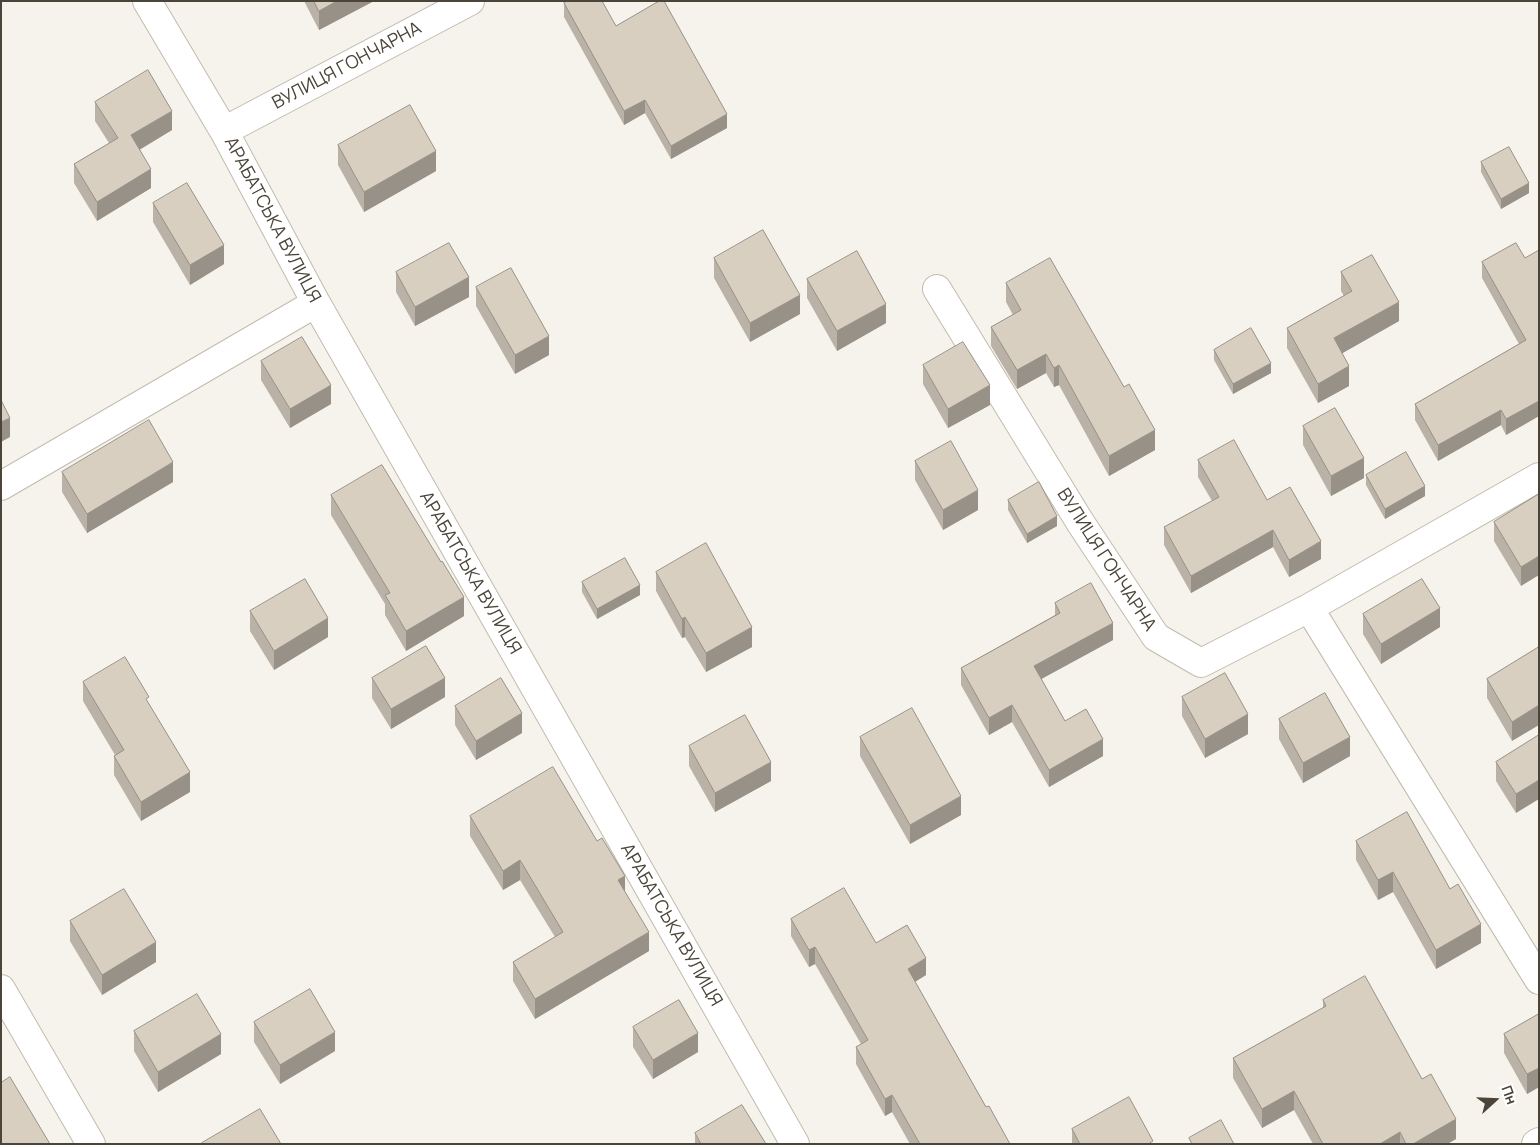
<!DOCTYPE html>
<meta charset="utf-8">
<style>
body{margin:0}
#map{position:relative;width:1540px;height:1145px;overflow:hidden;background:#f6f3ec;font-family:Manrope,sans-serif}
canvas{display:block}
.frame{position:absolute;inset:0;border:2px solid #4b4439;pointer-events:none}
.north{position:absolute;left:1470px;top:1075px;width:50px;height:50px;-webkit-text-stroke:4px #fff;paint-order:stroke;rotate:70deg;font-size:14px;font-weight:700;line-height:20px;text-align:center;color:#4b4439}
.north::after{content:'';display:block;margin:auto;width:18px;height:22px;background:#4b4439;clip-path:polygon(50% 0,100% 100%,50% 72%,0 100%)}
</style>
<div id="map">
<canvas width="1540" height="1145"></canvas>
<div class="frame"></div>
<div class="north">Пн</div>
</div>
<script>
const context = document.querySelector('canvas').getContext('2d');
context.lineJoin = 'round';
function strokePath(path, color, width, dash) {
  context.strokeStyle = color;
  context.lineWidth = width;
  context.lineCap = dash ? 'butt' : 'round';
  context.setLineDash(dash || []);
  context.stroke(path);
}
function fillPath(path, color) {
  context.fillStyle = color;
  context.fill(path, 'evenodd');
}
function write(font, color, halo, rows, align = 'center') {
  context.font = font + ' Manrope,sans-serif';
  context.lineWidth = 5;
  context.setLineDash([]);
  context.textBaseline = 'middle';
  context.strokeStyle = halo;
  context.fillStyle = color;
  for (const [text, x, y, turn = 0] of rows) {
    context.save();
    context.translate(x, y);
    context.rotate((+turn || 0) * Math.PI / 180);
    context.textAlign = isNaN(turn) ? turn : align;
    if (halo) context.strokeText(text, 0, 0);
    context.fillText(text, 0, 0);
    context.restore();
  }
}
const minor = new Path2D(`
 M 147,1 L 224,131 L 316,303 L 795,1144
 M 224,131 L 470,1
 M 937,289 L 1080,522 L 1156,637 L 1201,663 L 1309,608 L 1539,477
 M 1,486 L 316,303
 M 1309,608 L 1539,980
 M 1,989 L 91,1144
 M 1536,1144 L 1539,1142`);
const wall = new Path2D(`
 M 304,1 L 374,1 L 319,30 Z
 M 564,3 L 727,128 L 671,159 L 645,113 L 624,125 L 564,17 Z
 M 95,102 L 172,130 L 140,149 L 151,188 L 97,221 L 74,183 L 74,164 L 109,143 L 95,121 Z
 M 338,145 L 436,171 L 364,212 L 338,165 Z
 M 1481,162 L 1529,193 L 1501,209 L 1481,172 Z
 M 153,203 L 224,264 L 190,285 L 153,222 Z
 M 1516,243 L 1539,416 L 1506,435 L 1501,425 L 1438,461 L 1415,420 L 1415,404 L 1519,344 L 1482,278 L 1482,262 Z
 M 714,258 L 800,314 L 750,342 L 714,278 Z
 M 396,272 L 469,297 L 415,326 L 396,292 Z
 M 1341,272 L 1399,321 L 1342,353 L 1349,386 L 1318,403 L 1287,348 L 1287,328 L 1344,296 L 1341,291 Z
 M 807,279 L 886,323 L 837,351 L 807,298 Z
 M 1006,283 L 1155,450 L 1109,476 L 1059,385 L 1054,387 L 1046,373 L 1017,389 L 991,346 L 991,327 L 1013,315 L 1006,302 Z
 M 476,287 L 549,355 L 515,374 L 476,306 Z
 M 1214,350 L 1271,373 L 1233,394 L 1214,360 Z
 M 261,361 L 331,404 L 290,428 L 261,380 Z
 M 923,365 L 990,405 L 948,428 L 923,384 Z
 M 1303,426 L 1364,478 L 1331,496 L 1303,445 Z
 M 1198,460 L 1267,500 L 1321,559 L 1289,577 L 1273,547 L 1191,593 L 1164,545 L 1164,527 L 1212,501 L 1198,477 Z
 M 915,461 L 978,510 L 943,530 L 915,480 Z
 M 62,472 L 173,482 L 87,533 L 62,492 Z
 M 1366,475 L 1425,496 L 1385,519 L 1366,485 Z
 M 1539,494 L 1521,586 L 1494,541 L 1494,522 Z
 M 331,495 L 464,616 L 406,651 L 385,615 L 385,604 L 331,515 Z
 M 1008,500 L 1057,526 L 1027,543 L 1008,510 Z
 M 656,572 L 752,647 L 706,672 L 685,637 L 682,638 L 656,591 Z
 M 582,582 L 640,595 L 597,619 L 582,592 Z
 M 1055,603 L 1113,640 L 1041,679 L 1065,721 L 1103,756 L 1049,787 L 1012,722 L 989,735 L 961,685 L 961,668 L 1055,615 Z
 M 250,611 L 328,637 L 274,670 L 250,631 Z
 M 1363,614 L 1440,627 L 1381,664 L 1363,634 Z
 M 1539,647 L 1512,741 L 1487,698 L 1487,679 Z
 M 372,678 L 445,697 L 391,729 L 372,698 Z
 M 83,682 L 149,704 L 190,792 L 141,821 L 114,775 L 114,756 L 115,755 L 83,701 Z
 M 1182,697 L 1248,734 L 1205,758 L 1182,716 Z
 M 455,706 L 522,733 L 476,760 L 455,725 Z
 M 1279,719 L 1350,756 L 1303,783 L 1279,739 Z
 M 1539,735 L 1516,813 L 1496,781 L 1496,762 Z
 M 860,737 L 961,815 L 910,844 L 860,756 Z
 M 689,746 L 771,781 L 715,812 L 689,766 Z
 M 470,816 L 625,892 L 649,951 L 535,1019 L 513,981 L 513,962 L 555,937 L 520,880 L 503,890 L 470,836 Z
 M 1356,841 L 1481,943 L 1436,969 L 1393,892 L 1378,900 L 1356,860 Z
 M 791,919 L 876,943 L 926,975 L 915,982 L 986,1107 L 1010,1144 L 910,1144 L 892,1112 L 885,1116 L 856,1064 L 856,1047 L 861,1044 L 815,964 L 809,967 L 791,936 Z
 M 70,921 L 156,962 L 102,995 L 70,941 Z
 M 1323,1000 L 1456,1139 L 1447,1144 L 1313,1144 L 1294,1110 L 1262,1128 L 1233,1078 L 1233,1058 L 1323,1008 Z
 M 1539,1014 L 1539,1087 L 1527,1094 L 1504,1053 L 1504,1034 Z
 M 254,1022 L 335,1051 L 280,1084 L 254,1042 Z
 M 633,1027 L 698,1052 L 653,1079 L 633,1047 Z
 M 134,1031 L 221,1054 L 158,1092 L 134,1051 Z
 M 1072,1129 L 1153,1144 L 1072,1144 Z
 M 695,1133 L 701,1144 L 695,1144 Z`);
const shadedWall = new Path2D(`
 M 337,1 L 374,1 L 319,30 L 319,11 Z
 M 645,100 L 645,113 L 624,125 L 624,111 Z
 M 172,111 L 172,130 L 131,155 L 131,135 Z
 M 727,114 L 727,128 L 671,159 L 671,146 Z
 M 436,151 L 436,171 L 364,212 L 364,192 Z
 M 151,169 L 151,188 L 97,221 L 97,202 Z
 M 1529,183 L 1529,193 L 1501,209 L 1501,199 Z
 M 224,245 L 224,264 L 190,285 L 190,265 Z
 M 469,277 L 469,297 L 415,326 L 415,307 Z
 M 800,295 L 800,314 L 750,342 L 750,323 Z
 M 1399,302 L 1399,321 L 1334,358 L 1334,338 Z
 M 886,304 L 886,323 L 837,351 L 837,331 Z
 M 549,336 L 549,355 L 515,374 L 515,355 Z
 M 1046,354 L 1046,373 L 1017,389 L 1017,370 Z
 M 1271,363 L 1271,373 L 1233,394 L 1233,384 Z
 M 1059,365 L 1059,385 L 1054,387 L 1054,368 Z
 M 1349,366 L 1349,386 L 1318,403 L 1318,384 Z
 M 331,385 L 331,404 L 290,428 L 290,409 Z
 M 990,385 L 990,405 L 948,428 L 948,409 Z
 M 1539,401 L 1539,416 L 1506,435 L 1506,419 Z
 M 1501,410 L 1501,425 L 1438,461 L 1438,445 Z
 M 10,418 L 10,437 L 1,442 L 1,422 Z
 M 1155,430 L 1155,450 L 1109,476 L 1109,456 Z
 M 1364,458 L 1364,478 L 1331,496 L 1331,476 Z
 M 173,462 L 173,482 L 87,533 L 87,514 Z
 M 1425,486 L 1425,496 L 1385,519 L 1385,509 Z
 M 978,490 L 978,510 L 943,530 L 943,510 Z
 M 1057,516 L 1057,526 L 1027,543 L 1027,534 Z
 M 1273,530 L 1273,547 L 1191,593 L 1191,576 Z
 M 1321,541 L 1321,559 L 1289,577 L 1289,560 Z
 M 1539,556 L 1539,575 L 1521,586 L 1521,567 Z
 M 640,585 L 640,595 L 597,619 L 597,609 Z
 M 464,597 L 464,616 L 406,651 L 406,631 Z
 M 1440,608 L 1440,627 L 1381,664 L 1381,644 Z
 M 685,617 L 685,637 L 682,638 L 682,619 Z
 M 328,618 L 328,637 L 274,670 L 274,651 Z
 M 1113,623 L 1113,640 L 1034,683 L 1034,666 Z
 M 752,627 L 752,647 L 706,672 L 706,653 Z
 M 445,678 L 445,697 L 391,729 L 391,709 Z
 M 1012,705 L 1012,722 L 989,735 L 989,718 Z
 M 1539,705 L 1539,725 L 1512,741 L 1512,722 Z
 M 522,713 L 522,733 L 476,760 L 476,741 Z
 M 1248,714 L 1248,734 L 1205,758 L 1205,739 Z
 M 1350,737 L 1350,756 L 1303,783 L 1303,763 Z
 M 1103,739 L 1103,756 L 1049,787 L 1049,770 Z
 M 771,762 L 771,781 L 715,812 L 715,793 Z
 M 190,772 L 190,792 L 141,821 L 141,802 Z
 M 1539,780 L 1539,799 L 1516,813 L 1516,794 Z
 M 961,796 L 961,815 L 910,844 L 910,825 Z
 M 520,860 L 520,880 L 503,890 L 503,871 Z
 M 1393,872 L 1393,892 L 1378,900 L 1378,880 Z
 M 625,876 L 625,895 L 618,880 Z
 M 1481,924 L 1481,943 L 1436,969 L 1436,950 Z
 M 649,932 L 649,951 L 535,1019 L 535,999 Z
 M 156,942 L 156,962 L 102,995 L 102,975 Z
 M 815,947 L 815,964 L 809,967 L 809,950 Z
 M 926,958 L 926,975 L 908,986 L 908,969 Z
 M 335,1032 L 335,1051 L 280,1084 L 280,1065 Z
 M 698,1033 L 698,1052 L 653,1079 L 653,1060 Z
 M 221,1034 L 221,1054 L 158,1092 L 158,1072 Z
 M 1539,1068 L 1539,1087 L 1527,1094 L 1527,1074 Z
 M 1294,1091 L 1294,1110 L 1262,1128 L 1262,1109 Z
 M 892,1095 L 892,1112 L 885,1116 L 885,1099 Z
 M 1456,1119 L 1456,1139 L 1447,1144 L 1413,1144 Z
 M 1400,1132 L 1400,1144 L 1380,1144 Z`);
const building = new Path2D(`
 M 314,1 L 337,1 L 319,11 Z
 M 568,1 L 602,1 L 616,26 L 659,1 L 664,1 L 727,114 L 671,146 L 645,100 L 624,111 L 564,3 Z
 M 148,70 L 172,111 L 131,135 L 151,169 L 97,202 L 74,164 L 118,138 L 95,102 Z
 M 410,105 L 436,151 L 364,192 L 338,145 Z
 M 1509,147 L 1529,183 L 1501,199 L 1481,162 Z
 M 187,183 L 224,245 L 190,265 L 153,203 Z
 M 763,230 L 800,295 L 750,323 L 714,258 Z
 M 449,243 L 469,277 L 415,307 L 396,272 Z
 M 1516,243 L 1525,258 L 1539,250 L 1539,401 L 1506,419 L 1501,410 L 1438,445 L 1415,404 L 1526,340 L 1482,262 Z
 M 857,251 L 886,304 L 837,331 L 807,279 Z
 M 1372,255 L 1399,302 L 1334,338 L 1349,366 L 1318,384 L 1287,328 L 1352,291 L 1341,272 Z
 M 1050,258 L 1124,387 L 1129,384 L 1155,430 L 1109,456 L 1059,365 L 1054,368 L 1046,354 L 1017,370 L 991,327 L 1021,310 L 1006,283 Z
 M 511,268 L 549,336 L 515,355 L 476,287 Z
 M 1251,328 L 1271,363 L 1233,384 L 1214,350 Z
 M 302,337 L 331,385 L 290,409 L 261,361 Z
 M 963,342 L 990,385 L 948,409 L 923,365 Z
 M 1,400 L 10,418 L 1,422 Z
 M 1335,408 L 1364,458 L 1331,476 L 1303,426 Z
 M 149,420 L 173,462 L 87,514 L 62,472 Z
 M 1234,440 L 1267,500 L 1290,487 L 1321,541 L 1289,560 L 1273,530 L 1191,576 L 1164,527 L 1219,497 L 1198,460 Z
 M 951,441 L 978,490 L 943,510 L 915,461 Z
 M 1406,452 L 1425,486 L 1385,509 L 1366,475 Z
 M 382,465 L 441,562 L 442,561 L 464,597 L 406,631 L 385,595 L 390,593 L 331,495 Z
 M 1039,482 L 1057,516 L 1027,534 L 1008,500 Z
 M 1539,494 L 1539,556 L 1521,567 L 1494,522 Z
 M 706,543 L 752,627 L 706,653 L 685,617 L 682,619 L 656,572 Z
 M 625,558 L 640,585 L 597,609 L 582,582 Z
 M 305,579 L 328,618 L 274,651 L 250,611 Z
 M 1422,579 L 1440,608 L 1381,644 L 1363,614 Z
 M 1091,583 L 1113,623 L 1034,666 L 1065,721 L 1086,709 L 1103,739 L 1049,770 L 1012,705 L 989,718 L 961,668 L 1060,613 L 1055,603 Z
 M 426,646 L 445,678 L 391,709 L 372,678 Z
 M 1539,647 L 1539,705 L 1512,722 L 1487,679 Z
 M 125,657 L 149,697 L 146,699 L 190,772 L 141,802 L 114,756 L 124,750 L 83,682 Z
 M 1225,673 L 1248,714 L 1205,739 L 1182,697 Z
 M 501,678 L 522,713 L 476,741 L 455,706 Z
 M 1325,693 L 1350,737 L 1303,763 L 1279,719 Z
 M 912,708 L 961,796 L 910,825 L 860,737 Z
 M 745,715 L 771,762 L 715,793 L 689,746 Z
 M 1539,735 L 1539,780 L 1516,794 L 1496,762 Z
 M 553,767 L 597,841 L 602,838 L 625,876 L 618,880 L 649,932 L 535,999 L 513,962 L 563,932 L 520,860 L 503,871 L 470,816 Z
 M 1407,812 L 1450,889 L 1458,884 L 1481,924 L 1436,950 L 1393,872 L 1378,880 L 1356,841 Z
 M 844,888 L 876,943 L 907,925 L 926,958 L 908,969 L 986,1107 L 989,1106 L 1010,1144 L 920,1144 L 892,1095 L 885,1099 L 856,1047 L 868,1040 L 815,947 L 809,950 L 791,919 Z
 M 124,889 L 156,942 L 102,975 L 70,921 Z
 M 1365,976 L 1422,1079 L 1431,1074 L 1456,1119 L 1413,1144 L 1406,1144 L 1400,1132 L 1380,1144 L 1323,1144 L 1294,1091 L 1262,1109 L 1233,1058 L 1326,1006 L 1323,1000 Z
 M 310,989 L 335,1032 L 280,1065 L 254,1022 Z
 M 197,994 L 221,1034 L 158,1072 L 134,1031 Z
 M 679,1000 L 698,1033 L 653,1060 L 633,1027 Z
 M 1539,1014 L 1539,1068 L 1527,1074 L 1504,1034 Z
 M 10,1077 L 50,1144 L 1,1144 L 1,1083 Z
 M 1129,1097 L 1153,1141 L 1148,1144 L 1080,1144 L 1072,1129 Z
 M 742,1105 L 766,1144 L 701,1144 L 695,1133 Z
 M 260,1109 L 281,1144 L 203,1144 L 202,1143 Z
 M 1221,1120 L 1234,1144 L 1192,1144 L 1189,1138 Z`);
const streetNames = [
 ["ВУЛИЦЯ ГОНЧАРНА",347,66,-28],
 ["АРАБАТСЬКА ВУЛИЦЯ",272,220,62],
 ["ВУЛИЦЯ ГОНЧАРНА",1106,560,57],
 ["АРАБАТСЬКА ВУЛИЦЯ",470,573,60],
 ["АРАБАТСЬКА ВУЛИЦЯ",671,925,60]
];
strokePath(minor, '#c2bbae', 30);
strokePath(minor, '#fff', 28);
fillPath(wall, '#bab2a6');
fillPath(shadedWall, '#979187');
fillPath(building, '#d8cfc1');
strokePath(building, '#979187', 1);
write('18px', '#4b4439', '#fff', streetNames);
</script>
